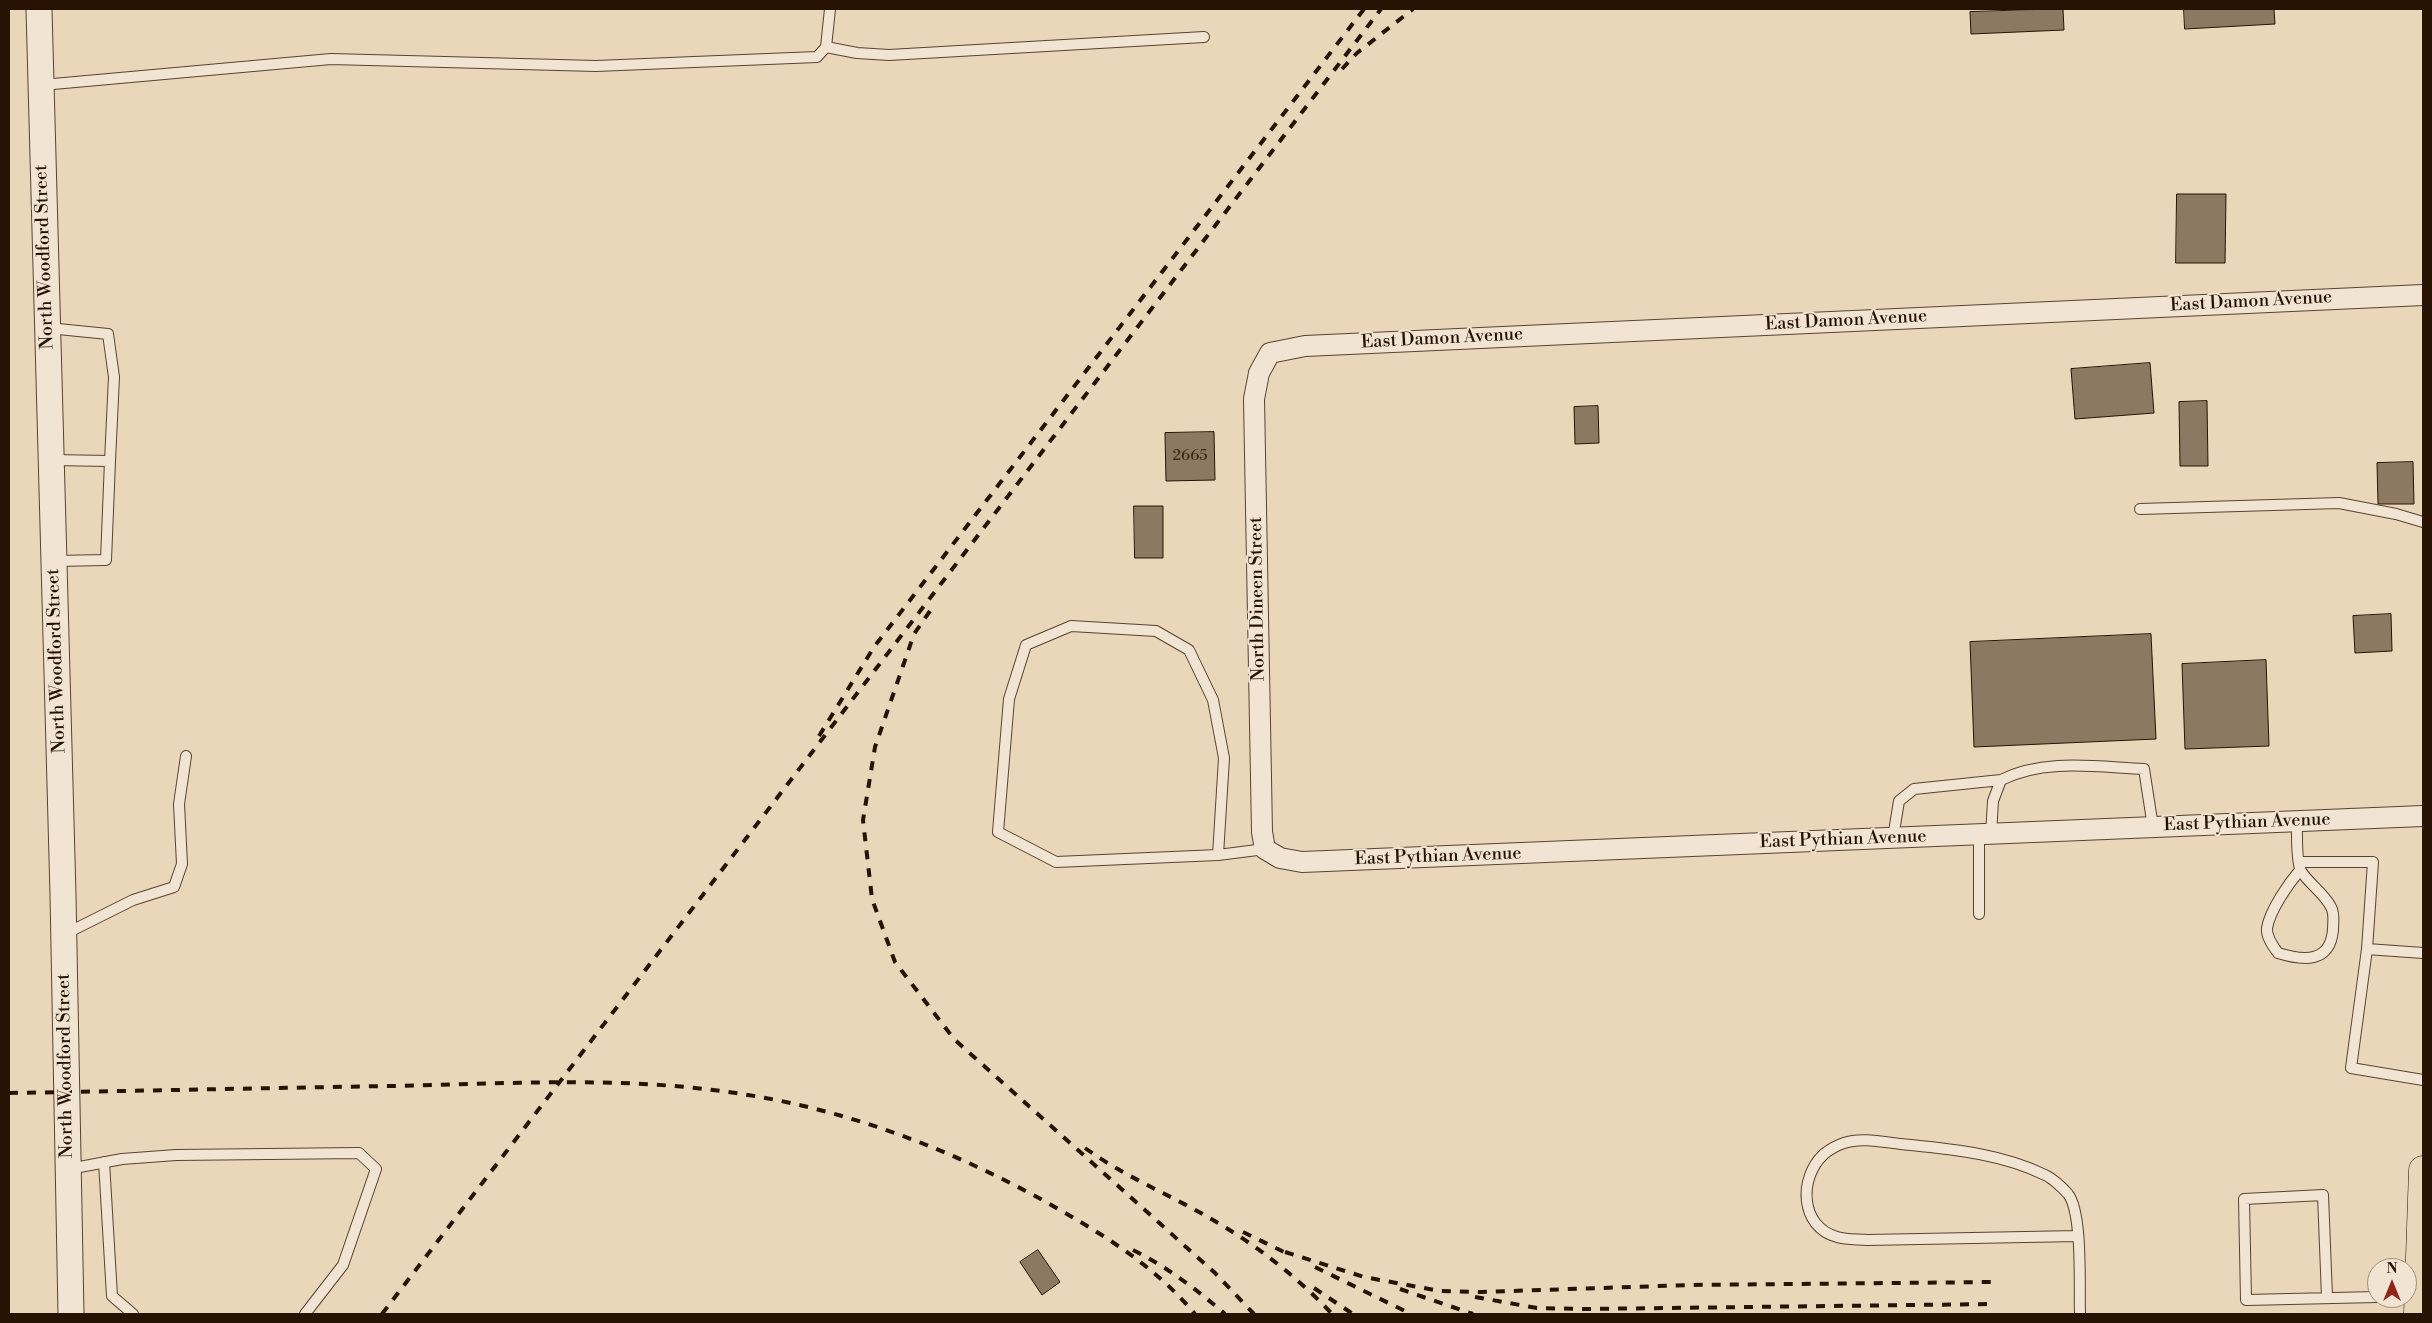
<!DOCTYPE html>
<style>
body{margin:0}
#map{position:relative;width:2432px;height:1323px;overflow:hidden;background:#ead6b9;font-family:"Libre Bodoni",serif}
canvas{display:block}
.frame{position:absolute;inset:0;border:10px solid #281204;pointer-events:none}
.north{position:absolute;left:2367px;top:1258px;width:50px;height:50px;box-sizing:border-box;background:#f1e4d2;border:1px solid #a19080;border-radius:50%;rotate:0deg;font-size:14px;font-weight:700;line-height:20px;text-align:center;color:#281204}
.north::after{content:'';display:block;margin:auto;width:18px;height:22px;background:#8f2418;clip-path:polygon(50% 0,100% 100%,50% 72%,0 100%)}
</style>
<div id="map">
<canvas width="2432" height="1323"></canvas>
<div class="frame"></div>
<div class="north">N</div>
</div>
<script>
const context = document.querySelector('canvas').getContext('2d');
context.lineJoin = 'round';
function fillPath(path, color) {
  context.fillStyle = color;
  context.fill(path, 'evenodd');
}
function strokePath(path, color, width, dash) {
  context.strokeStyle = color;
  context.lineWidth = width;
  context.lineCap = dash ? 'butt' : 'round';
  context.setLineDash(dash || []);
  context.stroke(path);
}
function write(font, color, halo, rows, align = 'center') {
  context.font = font + ' "Libre Bodoni",serif';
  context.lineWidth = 4;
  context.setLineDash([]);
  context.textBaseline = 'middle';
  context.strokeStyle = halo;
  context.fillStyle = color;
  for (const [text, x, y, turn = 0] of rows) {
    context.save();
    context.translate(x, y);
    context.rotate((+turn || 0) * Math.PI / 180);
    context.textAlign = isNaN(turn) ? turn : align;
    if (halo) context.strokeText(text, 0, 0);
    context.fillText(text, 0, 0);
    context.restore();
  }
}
const building = new Path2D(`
 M 2063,9 L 2064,30 L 1971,34 L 1970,12 Z
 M 2184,9 L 2274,9 L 2275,24 L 2185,29 Z
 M 2177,194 L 2226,194 L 2225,263 L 2176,263 Z
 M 2150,363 L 2154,413 L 2075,419 L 2071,369 Z
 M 2207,401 L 2208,466 L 2180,466 L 2179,402 Z
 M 1598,406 L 1599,443 L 1575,444 L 1574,407 Z
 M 1214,432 L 1215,480 L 1166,481 L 1165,433 Z
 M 2413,462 L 2414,504 L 2378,504 L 2377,463 Z
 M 1134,506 L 1163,506 L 1163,558 L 1135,558 Z
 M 2391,614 L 2392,651 L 2355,653 L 2353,616 Z
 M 2151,634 L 2156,739 L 1974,747 L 1970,642 Z
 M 2266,660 L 2269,746 L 2185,749 L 2182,664 Z
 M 1038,1250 L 1060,1282 L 1042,1295 L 1020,1262 Z`);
const service = new Path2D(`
 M 826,47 L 857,53 L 889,55 L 1204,37
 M 42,85 L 331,59 L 596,66 L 817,57 L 826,47 L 830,9
 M 48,328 L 108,334 L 114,377 L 110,461 L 51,460
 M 2140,509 L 2339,503 L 2396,514 L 2423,522
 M 54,561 L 106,560 L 110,461
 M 2297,821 C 2297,833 2296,862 2301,871 C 2309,884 2324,893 2331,907 C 2335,914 2333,922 2333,930 C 2330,963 2304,961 2278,953 C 2273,946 2266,937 2267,928 C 2270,910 2289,883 2300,870
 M 1991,835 L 1993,801 L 2001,780 C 2044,758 2097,767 2144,769 L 2153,827
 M 1893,838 L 1899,801 L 1914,789 L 2001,780
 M 1218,855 L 1224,758 L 1213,700 L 1189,650 L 1156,631 L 1071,626 L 1026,645 L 1009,699 L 998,832 L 1056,862 L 1218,855 L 1265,849
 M 2299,862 L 2373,862 L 2367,949 L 2423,953
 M 1979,914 L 1979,835
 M 65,934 L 133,900 L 174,887 L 182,864 L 179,804 L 186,756
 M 2367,949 L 2351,1068 L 2423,1080
 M 104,1162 L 112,1296 L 133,1314
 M 69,1169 L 122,1159 L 176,1155 L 359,1153 L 376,1169 L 343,1265 L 305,1314
 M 2078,1236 L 1867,1240 C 1858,1239 1847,1240 1837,1237 C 1800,1227 1798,1178 1824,1154 C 1829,1150 1838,1145 1844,1143 C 1861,1137 1883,1142 1901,1144 C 1949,1149 2001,1153 2045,1175 C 2052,1178 2063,1188 2068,1194 C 2083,1213 2079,1288 2080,1314
 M 2327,1297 L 2323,1195 L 2244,1199 L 2246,1300 L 2377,1297`);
const minor = new Path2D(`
 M 2423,295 L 1305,346 L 1270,353 L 1259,373 L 1254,399 L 1262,832 L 1265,849 L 1280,858 L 1302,862 L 2423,816`);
const tertiary = new Path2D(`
 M 39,9 L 63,895 L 71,1314`);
const primary = new Path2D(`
 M 2418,1314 L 2423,1170`);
const rail = new Path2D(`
 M 1342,69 L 1357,53 L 1413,9
 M 930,611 L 914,634 L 875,747 L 863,820 L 872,899 L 895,962 L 954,1039 L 1214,1272 L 1254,1314
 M 819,736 L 874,647 L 1364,9
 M 9,1093 C 136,1091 263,1088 391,1086 C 503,1084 617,1076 728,1092 C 840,1107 947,1147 1046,1202 C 1101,1233 1154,1265 1195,1314
 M 1085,1148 C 1121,1174 1161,1191 1199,1212 C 1248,1239 1294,1273 1332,1314
 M 1243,1232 L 1290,1255
 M 1133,1250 C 1167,1267 1196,1289 1225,1314
 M 1285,1252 L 1364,1277 L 1440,1291 L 1481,1292 L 1690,1285 L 1994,1282
 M 1315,1267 L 1411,1314
 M 1314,1288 L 1353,1314
 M 1400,1289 L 1473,1314
 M 1475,1297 L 1537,1308 L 1585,1309 L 1994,1304
 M 382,1314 L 1381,9`);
const numberNames = [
 ["2665",1190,456]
];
const streetNames = [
 ["North Woodford Street",45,257,-92],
 ["East Damon Avenue",2251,302,-3],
 ["East Damon Avenue",1846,321,-3],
 ["East Damon Avenue",1442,339,-3],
 ["North Dineen Street",1258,599,-91],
 ["North Woodford Street",57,661,-92],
 ["East Pythian Avenue",2247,823,-2],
 ["East Pythian Avenue",1843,840,-2],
 ["East Pythian Avenue",1438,857,-2],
 ["North Woodford Street",66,1066,-91]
];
fillPath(building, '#8d7862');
strokePath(building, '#281204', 1);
strokePath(service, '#584331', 12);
strokePath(minor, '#584331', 22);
strokePath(tertiary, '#584331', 27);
strokePath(primary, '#281204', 29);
strokePath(service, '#f1e4d2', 10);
strokePath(minor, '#f1e4d2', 20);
strokePath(tertiary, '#f1e4d2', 25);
strokePath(primary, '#ead6b9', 28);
strokePath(rail, '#281204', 4, [9, 9]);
write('15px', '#412c1c', null, numberNames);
write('18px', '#281204', '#f1e4d2', streetNames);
</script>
